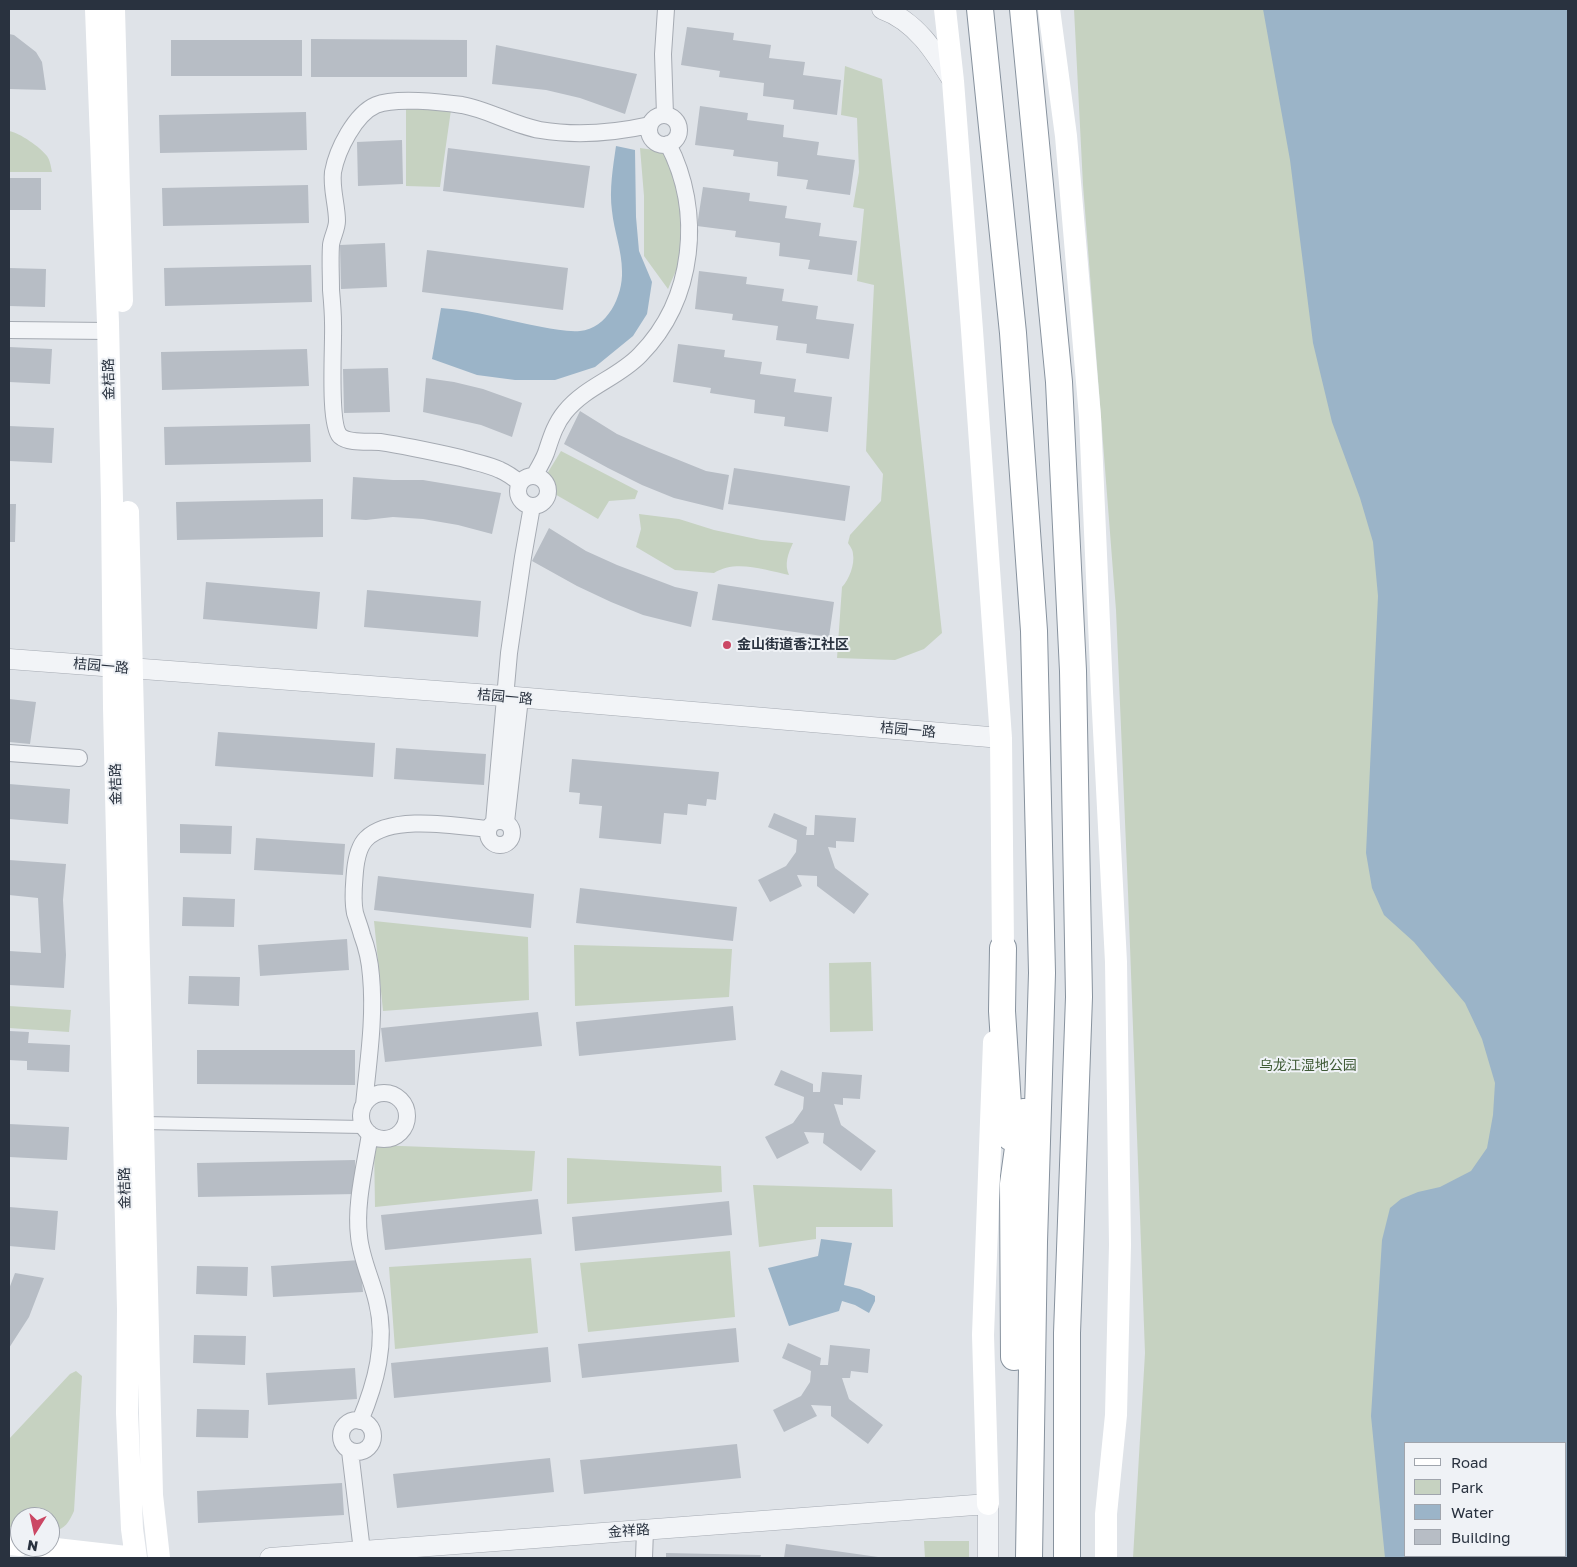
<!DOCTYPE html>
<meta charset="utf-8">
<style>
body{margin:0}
#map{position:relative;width:1577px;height:1567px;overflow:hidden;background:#dfe3e8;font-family:"Golos Text",sans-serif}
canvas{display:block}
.frame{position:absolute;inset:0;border:10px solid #29323f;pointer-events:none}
.legend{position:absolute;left:1404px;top:1442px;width:162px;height:115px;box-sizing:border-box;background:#eff2f6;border:1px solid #a0a5ad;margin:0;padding:6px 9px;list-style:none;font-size:15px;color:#29323f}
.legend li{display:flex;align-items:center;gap:10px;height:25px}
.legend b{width:25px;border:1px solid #a0a5ad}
.north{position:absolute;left:10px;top:1507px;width:50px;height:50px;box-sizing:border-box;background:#eff2f6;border:1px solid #a0a5ad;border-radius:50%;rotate:190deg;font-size:14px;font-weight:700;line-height:20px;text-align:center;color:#29323f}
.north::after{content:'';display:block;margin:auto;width:18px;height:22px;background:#cb4764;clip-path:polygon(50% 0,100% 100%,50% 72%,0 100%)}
</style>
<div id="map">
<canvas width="1577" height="1567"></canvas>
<div class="frame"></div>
<ul class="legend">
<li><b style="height:6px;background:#fff"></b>Road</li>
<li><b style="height:14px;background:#c6d2c1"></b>Park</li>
<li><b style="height:14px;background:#9bb4c8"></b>Water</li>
<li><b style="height:14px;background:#b7bdc5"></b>Building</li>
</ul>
<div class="north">N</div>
</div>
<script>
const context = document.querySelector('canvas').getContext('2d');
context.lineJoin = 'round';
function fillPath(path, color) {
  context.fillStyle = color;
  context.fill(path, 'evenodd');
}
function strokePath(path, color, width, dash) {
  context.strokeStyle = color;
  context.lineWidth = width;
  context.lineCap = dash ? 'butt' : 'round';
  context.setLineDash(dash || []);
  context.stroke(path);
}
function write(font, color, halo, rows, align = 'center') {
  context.font = font + ' "Golos Text","Noto Sans SC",sans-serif';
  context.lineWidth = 4;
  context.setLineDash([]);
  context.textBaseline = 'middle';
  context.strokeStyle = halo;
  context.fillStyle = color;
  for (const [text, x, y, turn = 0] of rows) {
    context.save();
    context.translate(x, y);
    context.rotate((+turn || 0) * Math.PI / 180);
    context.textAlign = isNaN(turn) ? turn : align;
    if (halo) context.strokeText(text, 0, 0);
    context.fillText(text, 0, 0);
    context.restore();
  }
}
const green = new Path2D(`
 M 1074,9 L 1277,9 L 1568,900 L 1500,1057 L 1493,1163 L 1396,1228 L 1402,1558 L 1133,1558 L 1145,1353 L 1128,892 L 1116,610 L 1083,185 Z
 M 845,66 L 882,79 L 942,633 L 924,649 L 895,660 L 837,658 L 842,587 C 849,580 855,564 853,554 C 853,550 850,546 848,543 L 850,535 L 881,501 L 883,474 L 866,451 L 874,285 L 857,281 L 864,209 L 853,207 L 859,172 L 857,118 L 841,115 Z
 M 406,105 L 451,110 L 440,187 L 406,186 Z
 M 9,131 C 20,133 40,147 47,156 C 50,160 51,167 52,172 L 9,172 Z
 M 640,148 L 661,151 L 676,173 L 680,201 L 682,237 L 678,266 L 668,289 L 644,256 L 644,196 Z
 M 561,451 L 638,491 L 635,499 L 609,501 L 598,519 L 553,493 L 553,483 L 545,477 Z
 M 639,514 L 679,519 L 714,530 L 761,540 L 793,543 C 788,554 784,564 789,575 C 766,570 735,559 714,573 L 675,570 L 636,547 L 641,529 Z
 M 374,921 L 528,937 L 529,1000 L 383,1011 Z
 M 574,945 L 732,949 L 729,997 L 575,1006 Z
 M 871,962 L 873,1031 L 830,1032 L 829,963 Z
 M 9,1006 L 71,1010 L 69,1032 L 9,1028 Z
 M 374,1145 L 535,1151 L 532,1191 L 375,1207 Z
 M 567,1158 L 721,1166 L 722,1192 L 567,1204 Z
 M 753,1185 L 892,1189 L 893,1227 L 816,1227 L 816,1239 L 759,1247 Z
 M 730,1251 L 735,1317 L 588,1332 L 580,1263 Z
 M 531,1258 L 538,1333 L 395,1349 L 389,1267 Z
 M 76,1371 L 82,1376 L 74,1511 C 69,1522 64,1532 50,1530 L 50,1517 L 20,1517 L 20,1528 L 9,1527 L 9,1439 L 70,1374 Z
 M 924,1541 L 969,1541 L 969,1558 L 925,1558 Z`);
const water = new Path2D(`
 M 1263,9 L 1568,9 L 1568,1558 L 1385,1558 L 1371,1416 L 1382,1240 L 1390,1208 L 1401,1199 L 1418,1192 L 1440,1187 L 1471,1171 L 1487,1148 L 1493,1115 L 1495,1083 L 1482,1039 L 1465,1003 L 1414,942 L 1384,915 L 1372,888 L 1366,853 L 1378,596 L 1373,542 L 1360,498 L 1332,422 L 1313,343 L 1290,160 ZM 1406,1443 L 1566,1443 L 1566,1556 L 1406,1556 Z
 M 616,146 L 635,150 L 636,217 L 639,251 L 652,282 L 647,314 L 633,336 L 595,367 L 555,380 L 515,380 L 477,375 L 432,359 L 441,308 C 475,310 508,321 542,327 C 554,329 568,332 580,331 C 607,329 623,296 622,271 C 622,251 614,231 612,211 C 609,190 613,167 616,146 Z
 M 821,1239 L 852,1243 L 844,1285 L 860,1289 L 875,1296 L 875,1301 L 869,1313 L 855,1305 L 842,1301 L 839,1311 L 789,1326 L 768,1268 L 818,1256 Z`);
const building = new Path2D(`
 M 687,27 L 734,33 L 733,40 L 771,45 L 769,58 L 805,62 L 803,75 L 841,80 L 837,115 L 793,109 L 794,100 L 763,96 L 764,83 L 719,77 L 720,71 L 681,65 Z
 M 9,34 L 14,35 L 36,52 L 42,62 L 46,90 L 9,89 Z
 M 311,39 L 467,40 L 467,77 L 311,77 Z
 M 171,40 L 302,40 L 302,76 L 171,76 Z
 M 496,45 L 637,74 L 625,114 L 580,98 L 546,90 L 492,84 Z
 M 700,106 L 748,113 L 747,120 L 784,125 L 783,137 L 819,142 L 817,155 L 855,160 L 850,195 L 806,189 L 808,180 L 777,176 L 778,162 L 733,156 L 734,150 L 695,145 Z
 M 306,112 L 307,150 L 160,153 L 159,115 Z
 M 402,140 L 403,184 L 358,186 L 357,142 Z
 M 448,148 L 590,166 L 584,208 L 443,191 Z
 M 9,178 L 41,178 L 41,210 L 9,210 Z
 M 308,185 L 309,223 L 163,226 L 162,188 Z
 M 703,187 L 750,193 L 749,201 L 787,206 L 785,218 L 821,223 L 819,236 L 857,241 L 852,275 L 808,269 L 810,260 L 779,256 L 780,243 L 735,237 L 736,231 L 697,226 Z
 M 385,243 L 387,287 L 341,289 L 340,245 Z
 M 427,250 L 568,268 L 563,310 L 422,292 Z
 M 311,265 L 312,302 L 165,306 L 164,268 Z
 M 9,268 L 46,269 L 45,307 L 9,306 Z
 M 699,271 L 747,277 L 746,284 L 784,289 L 782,301 L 818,306 L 816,319 L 854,324 L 849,359 L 806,353 L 807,344 L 776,340 L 778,326 L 732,320 L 733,314 L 695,309 Z
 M 678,344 L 725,350 L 724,357 L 762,362 L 760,374 L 796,379 L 794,392 L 832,397 L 828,432 L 784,426 L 785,417 L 754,413 L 755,400 L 710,393 L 711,388 L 673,382 Z
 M 9,347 L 52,349 L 50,384 L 9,382 Z
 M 307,349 L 309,386 L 162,390 L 161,352 Z
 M 388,368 L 390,412 L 344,413 L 343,369 Z
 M 426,378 L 454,382 L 483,389 L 522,403 L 512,437 L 481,425 L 423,412 Z
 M 580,411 L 617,434 L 649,448 L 706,471 L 729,475 L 723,510 L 674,498 L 642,485 L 608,468 L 564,444 Z
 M 310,424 L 311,462 L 165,465 L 164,427 Z
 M 9,426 L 54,428 L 52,463 L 9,461 Z
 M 734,468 L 850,486 L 845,521 L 728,504 Z
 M 353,477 L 393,480 L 423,480 L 501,493 L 492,534 L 458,525 L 423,519 L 393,517 L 366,520 L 351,519 Z
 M 323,499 L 323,537 L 177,540 L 176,502 Z
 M 9,504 L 16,504 L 15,542 L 9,542 Z
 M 549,528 L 586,551 L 617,565 L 675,587 L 698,592 L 691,627 L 643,615 L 611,602 L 577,586 L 532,561 Z
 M 206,582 L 320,592 L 317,629 L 203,619 Z
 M 718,584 L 834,602 L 829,637 L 712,620 Z
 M 367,590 L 481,601 L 478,637 L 364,627 Z
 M 9,699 L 36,702 L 30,744 L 9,742 Z
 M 218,732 L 375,743 L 373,777 L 215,766 Z
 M 396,748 L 486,754 L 484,785 L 394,779 Z
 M 572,759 L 719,772 L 716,800 L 707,799 L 706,806 L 688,804 L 687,815 L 664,813 L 661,844 L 599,838 L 602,806 L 579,804 L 580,793 L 569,792 Z
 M 9,784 L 70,789 L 68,824 L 9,819 Z
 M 774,813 L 807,827 L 806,835 L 814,835 L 815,815 L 856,818 L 854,842 L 836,841 L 836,848 L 828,847 L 835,868 L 869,894 L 854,914 L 817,886 L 817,876 L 797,875 L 802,886 L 770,902 L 758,880 L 786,866 L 796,852 L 797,840 L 768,827 Z
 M 180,824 L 232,826 L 231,854 L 180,853 Z
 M 256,838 L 345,844 L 343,875 L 254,870 Z
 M 9,860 L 66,864 L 63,900 L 66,955 L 64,988 L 9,985 L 9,951 L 41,953 L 38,898 L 9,895 Z
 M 378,876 L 534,894 L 531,928 L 374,910 Z
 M 580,888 L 737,907 L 733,941 L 576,923 Z
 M 183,897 L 235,899 L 234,927 L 182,926 Z
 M 347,939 L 349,970 L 260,976 L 258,945 Z
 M 189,976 L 240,977 L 239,1006 L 188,1004 Z
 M 733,1006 L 736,1040 L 579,1056 L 576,1022 Z
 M 538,1012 L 542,1046 L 385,1062 L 381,1028 Z
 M 9,1031 L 29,1032 L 28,1043 L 70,1045 L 69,1072 L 27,1070 L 27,1061 L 9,1060 Z
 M 197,1050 L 355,1050 L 355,1085 L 197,1084 Z
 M 781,1070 L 813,1084 L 813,1092 L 820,1092 L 822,1072 L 862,1075 L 860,1099 L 843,1098 L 843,1105 L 834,1104 L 841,1125 L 876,1151 L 861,1171 L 823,1143 L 824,1133 L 804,1132 L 809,1143 L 777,1159 L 765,1137 L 793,1123 L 803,1109 L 804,1097 L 774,1085 Z
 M 9,1124 L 69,1127 L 67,1160 L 9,1157 Z
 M 355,1160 L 356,1194 L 198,1197 L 197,1163 Z
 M 538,1199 L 542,1234 L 385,1250 L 381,1215 Z
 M 729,1201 L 732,1235 L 575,1251 L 572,1217 Z
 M 9,1207 L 58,1211 L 55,1250 L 9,1246 Z
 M 360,1260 L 363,1292 L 273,1297 L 271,1266 Z
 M 197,1266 L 248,1267 L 247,1296 L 196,1294 Z
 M 15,1273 L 44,1278 L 29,1317 L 9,1348 L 9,1289 Z
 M 736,1328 L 739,1362 L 582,1378 L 578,1344 Z
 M 194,1335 L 246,1336 L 245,1365 L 193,1363 Z
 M 788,1343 L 821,1358 L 820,1365 L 828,1365 L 830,1345 L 870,1349 L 868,1373 L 851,1371 L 850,1378 L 842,1378 L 849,1399 L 883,1425 L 868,1444 L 831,1416 L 831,1406 L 811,1405 L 817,1416 L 784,1432 L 773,1410 L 801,1396 L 810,1382 L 811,1371 L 782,1358 Z
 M 548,1347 L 551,1382 L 394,1398 L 391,1363 Z
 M 355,1368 L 357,1399 L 268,1405 L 266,1373 Z
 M 197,1409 L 249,1410 L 248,1438 L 196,1437 Z
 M 737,1444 L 741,1478 L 584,1494 L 580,1460 Z
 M 550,1458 L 554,1492 L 397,1508 L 393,1474 Z
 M 342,1483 L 344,1515 L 198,1523 L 197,1491 Z
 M 786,1544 L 878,1557 L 877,1558 L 784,1558 Z
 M 666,1553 L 761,1555 L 760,1558 L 666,1558 Z`);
const pedestrian = new Path2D(`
 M 143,1123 L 363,1127`);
const minor = new Path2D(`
 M 665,115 L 663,54 L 666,9
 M649 130a15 15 0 1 1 30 0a15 15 0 1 1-30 0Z
 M 9,330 L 108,331
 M 534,476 C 538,469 543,461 546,453 C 551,438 555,424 565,412 C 586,386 618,378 640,355 C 695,299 703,211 668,144
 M518 491a15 15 0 1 1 30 0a15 15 0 1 1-30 0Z
 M 520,483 C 514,478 507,473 500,470 C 488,464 473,462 461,458 C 434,452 407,446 380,442 C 369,441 349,444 340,436 C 328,423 334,344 333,323 C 333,312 332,301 331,290 C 331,275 330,260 331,245 C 332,237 337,229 337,221 C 337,205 331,189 333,172 C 337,150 355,114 376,105 C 395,97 441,102 462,105 C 489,110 513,125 540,130 C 576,136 614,133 650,125
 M 9,753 L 79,758
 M488 833a12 12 0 1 1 24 0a12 12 0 1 1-24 0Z
 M 494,822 L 509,653 L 523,557 L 532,506
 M 506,822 L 520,698
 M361 1116a23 23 0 1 1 46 0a23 23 0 1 1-46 0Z
 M 364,1105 C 368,1062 375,1019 371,976 C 370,962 367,948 362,935 C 360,927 357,920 355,913 C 352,899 354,885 355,871 C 356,861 358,847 366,839 C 391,814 456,826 488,829
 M341 1436a16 16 0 1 1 32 0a16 16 0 1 1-32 0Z
 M 360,1421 C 376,1383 387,1343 377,1302 C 372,1280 361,1259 359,1236 C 355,1204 365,1166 370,1134
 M 350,1451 L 362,1551
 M 644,1558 L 645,1530`);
const tertiary = new Path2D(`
 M 882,9 C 916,21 935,52 953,81
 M 9,659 L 504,696 L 1001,738
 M 270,1558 L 988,1504 L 988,1558`);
const secondary = new Path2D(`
 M 96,9 L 108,323 L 112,500 L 114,708 L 128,1309 L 127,1413 L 132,1529 L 136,1558
 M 114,9 L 122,301
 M 945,9 L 953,81 L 972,330 L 1001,738 L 1003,948 L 1001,966
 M 1049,9 L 1066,136 L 1090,417 L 1102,692 L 1116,962 L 1120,1245 L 1116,1415 L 1106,1514 L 1106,1558
 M 128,512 L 152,1495 L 159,1558
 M 988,1504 L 983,1335 L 994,1042
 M 9,1544 L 20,1545
 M 38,1547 L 135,1558`);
const trunk = new Path2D(`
 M 980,9 L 1013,333 L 1034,631 L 1042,973 L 1034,1242 L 1029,1558
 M 1023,9 L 1059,382 L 1073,671 L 1079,997 L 1067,1333 L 1067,1558
 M 1003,948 L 1002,1011 L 1010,1137
 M 1014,1357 L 1013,1184 L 1023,1112`);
const markers = [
 [727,645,5,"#cb4764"]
];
const streetNames = [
 ["金桔路",109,379,-91],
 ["桔园一路",101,666,5],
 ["桔园一路",505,697,5],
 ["桔园一路",908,730,5],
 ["金桔路",116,784,-91],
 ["金桔路",125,1188,-91],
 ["金祥路",629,1531,-4]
];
const poiNames = [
 ["金山街道香江社区",737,645]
];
const parkNames = [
 ["乌龙江湿地公园",1308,1066]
];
fillPath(green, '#c6d2c1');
fillPath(water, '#9bb4c8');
fillPath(building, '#b7bdc5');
strokePath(pedestrian, '#a5aab2', 14);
strokePath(minor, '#a5aab2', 18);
strokePath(tertiary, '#a5aab2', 21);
strokePath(trunk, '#87929e', 28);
strokePath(pedestrian, '#f2f4f7', 12);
strokePath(minor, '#f2f4f7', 16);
strokePath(tertiary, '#f2f4f7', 20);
strokePath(secondary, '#fff', 22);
strokePath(trunk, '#fff', 26);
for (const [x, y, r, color] of markers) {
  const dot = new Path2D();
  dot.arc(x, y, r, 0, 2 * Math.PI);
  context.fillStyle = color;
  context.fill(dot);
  strokePath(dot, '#eff2f6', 2);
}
write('14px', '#29323f', '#eff2f6', streetNames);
write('bold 14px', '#29323f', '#eff2f6', poiNames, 'left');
write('14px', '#3f5a36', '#eff2f6', parkNames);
</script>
